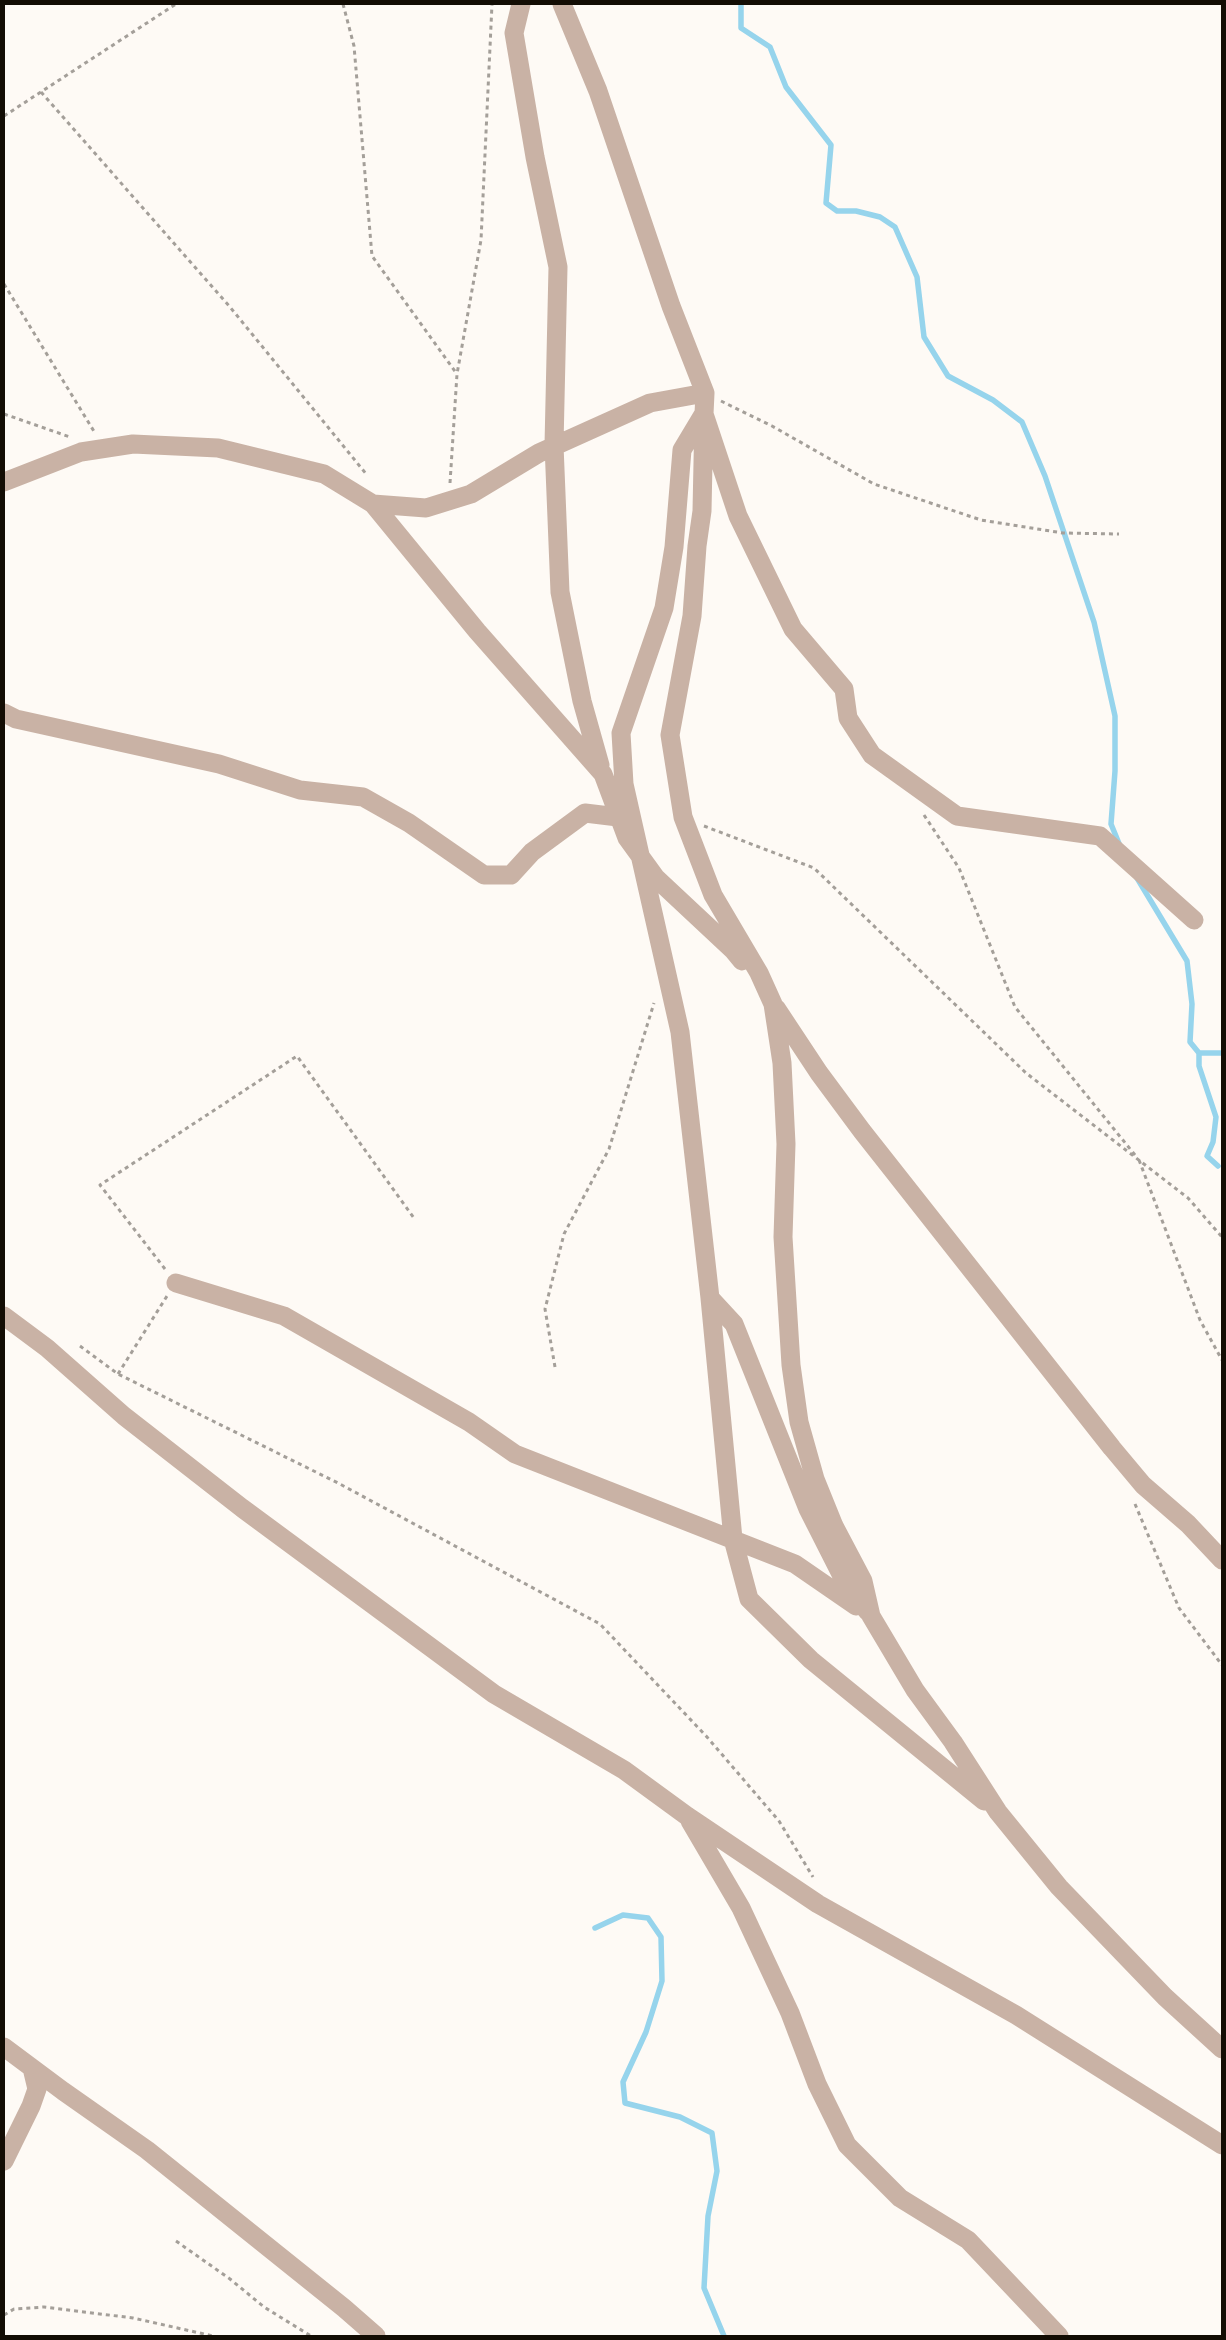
<!DOCTYPE html>
<style>
body{margin:0}
#map{position:relative;width:1226px;height:2340px;overflow:hidden;background:#fefaf5;font-family:Arial,sans-serif}
canvas{display:block}
.frame{position:absolute;inset:0;border:5px solid #130d04;pointer-events:none}
</style>
<div id="map">
<canvas width="1226" height="2340"></canvas>
<div class="frame"></div>
</div>
<script>
const context = document.querySelector('canvas').getContext('2d');
context.lineJoin = 'round';
function strokePath(path, color, width, dash) {
  context.strokeStyle = color;
  context.lineWidth = width;
  context.lineCap = dash ? 'butt' : 'round';
  context.setLineDash(dash || []);
  context.stroke(path);
}
const stream = new Path2D(`
 M 741,4 L 741,28 L 770,47 L 786,87 L 831,145 L 826,203 L 837,211 L 856,211 L 880,217 L 895,227 L 917,277 L 924,337 L 948,376 L 993,400 L 1022,422 L 1045,476 L 1094,622 L 1115,716 L 1115,771 L 1111,824 L 1120,846
 M 1137,878 L 1187,961 L 1192,1004 L 1190,1042 L 1199,1053 L 1222,1053
 M 1199,1053 L 1199,1066 L 1216,1117 L 1213,1142 L 1207,1156 L 1218,1166
 M 595,1928 L 623,1915 L 648,1918 L 661,1937 L 662,1981 L 646,2032 L 623,2082 L 625,2103 L 680,2117 L 712,2133 L 717,2171 L 708,2216 L 704,2288 L 724,2336`);
const path = new Path2D(`
 M 343,4 L 354,46 L 372,256 L 457,374
 M 41,92 L 230,307 L 367,475
 M 4,116 L 176,4
 M 4,284 L 95,433
 M 721,401 L 772,426 L 874,484 L 981,520 L 1063,533 L 1119,534
 M 4,414 L 70,437
 M 450,483 L 457,374 L 481,240 L 492,4
 M 924,815 L 959,868 L 1015,1007 L 1135,1155
 M 704,826 L 814,868 L 1026,1073 L 1188,1198 L 1222,1237
 M 1139,1160 L 1200,1320 L 1222,1360
 M 165,1269 L 100,1185 L 297,1056 L 414,1218
 M 80,1346 L 118,1374 L 338,1483 L 600,1624 L 707,1737 L 779,1821 L 813,1877
 M 555,1367 L 545,1309 L 564,1234 L 609,1149 L 654,1003
 M 118,1374 L 167,1296
 M 1135,1504 L 1179,1608 L 1222,1665
 M 176,2241 L 230,2279 L 264,2307 L 311,2336
 M 4,2315 L 14,2309 L 44,2307 L 133,2318 L 213,2336`);
const minor = new Path2D(`
 M 521,4 L 514,33 L 535,157 L 558,267 L 554,445 L 560,592 L 582,701 L 600,765
 M 562,4 L 598,91 L 671,306 L 705,393 L 704,414 L 738,516 L 793,629 L 844,689 L 848,718 L 872,755 L 957,816 L 1100,836 L 1194,920
 M 704,414 L 702,511 L 697,546 L 692,616 L 670,735 L 683,817 L 713,895 L 759,973 L 773,1004 L 782,1063 L 786,1144 L 783,1237 L 791,1365 L 799,1422 L 815,1479 L 834,1526 L 863,1581 L 871,1616 L 915,1690 L 953,1742 L 998,1812 L 1059,1887 L 1165,1997 L 1222,2049
 M 703,415 L 682,450 L 674,547 L 664,608 L 621,733 L 624,784 L 680,1032 L 710,1298 L 734,1324 L 808,1509 L 846,1584 L 868,1612
 M 4,482 L 81,452 L 133,444 L 218,448 L 324,474 L 373,504 L 426,508 L 471,494 L 539,453 L 650,403 L 705,393
 M 373,504 L 477,631 L 603,774 L 627,838 L 656,878 L 733,950 L 742,961
 M 4,713 L 16,719 L 219,764 L 300,790 L 363,797 L 409,823 L 484,875 L 511,875 L 532,852 L 585,813 L 618,817
 M 776,1008 L 819,1073 L 862,1131 L 1112,1448 L 1143,1485 L 1188,1524 L 1222,1560
 M 176,1283 L 284,1316 L 469,1422 L 515,1454 L 795,1564 L 856,1606
 M 710,1298 L 733,1539 L 749,1599 L 811,1660 L 984,1801
 M 4,1316 L 47,1348 L 124,1416 L 242,1508 L 494,1694 L 624,1770 L 687,1816 L 818,1904 L 1016,2015 L 1222,2145
 M 690,1821 L 741,1908 L 790,2013 L 817,2084 L 847,2145 L 900,2198 L 968,2240 L 1059,2336
 M 4,2047 L 63,2091 L 147,2150 L 344,2308 L 376,2336
 M 4,2161 L 31,2106 L 37,2089 L 32,2068`);
strokePath(stream, '#96d4ec', 5.5);
strokePath(path, '#a49f99', 3, [4, 4]);
strokePath(minor, '#c9b2a5', 19);
</script>
